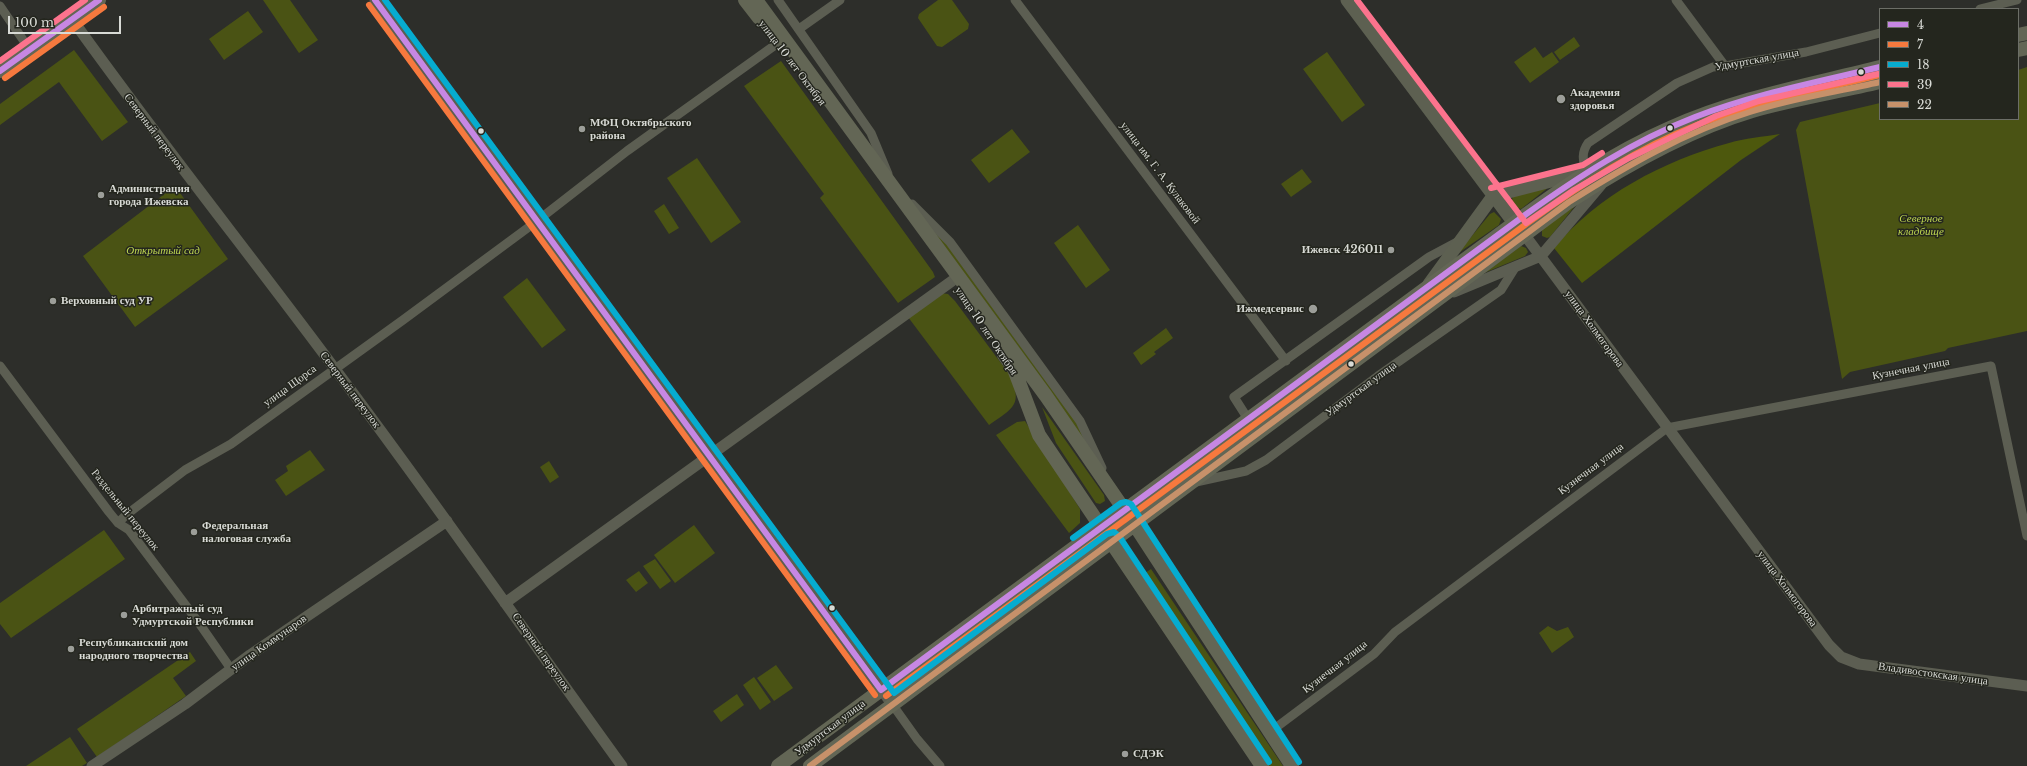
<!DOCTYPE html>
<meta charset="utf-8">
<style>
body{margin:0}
#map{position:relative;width:2027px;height:766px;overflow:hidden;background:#2d2e2a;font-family:"Libre Baskerville",serif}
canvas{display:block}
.legend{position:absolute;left:1879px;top:8px;width:140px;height:112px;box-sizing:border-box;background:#24261e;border:1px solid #6c6e67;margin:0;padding:5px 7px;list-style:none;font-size:12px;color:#d8dad5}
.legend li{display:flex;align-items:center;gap:8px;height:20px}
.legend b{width:20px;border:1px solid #6c6e67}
.scale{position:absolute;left:8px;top:16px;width:113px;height:18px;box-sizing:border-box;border:2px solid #d8dad5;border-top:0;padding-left:5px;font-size:12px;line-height:14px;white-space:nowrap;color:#d8dad5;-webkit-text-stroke:3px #24261e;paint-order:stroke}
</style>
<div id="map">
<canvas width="2027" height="766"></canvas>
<ul class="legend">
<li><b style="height:5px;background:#c787e3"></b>4</li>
<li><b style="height:5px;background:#f6793e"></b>7</li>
<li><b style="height:5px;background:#06acd0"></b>18</li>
<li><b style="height:5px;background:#fc738d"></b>39</li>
<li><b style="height:5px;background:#c7916a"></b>22</li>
</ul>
<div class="scale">100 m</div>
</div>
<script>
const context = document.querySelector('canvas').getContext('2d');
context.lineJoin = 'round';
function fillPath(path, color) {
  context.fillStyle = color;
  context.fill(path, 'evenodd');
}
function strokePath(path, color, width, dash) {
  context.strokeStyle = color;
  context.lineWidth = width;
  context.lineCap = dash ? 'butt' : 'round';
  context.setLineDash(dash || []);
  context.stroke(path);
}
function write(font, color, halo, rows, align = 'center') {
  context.font = font + ' "Libre Baskerville",serif';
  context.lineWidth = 3;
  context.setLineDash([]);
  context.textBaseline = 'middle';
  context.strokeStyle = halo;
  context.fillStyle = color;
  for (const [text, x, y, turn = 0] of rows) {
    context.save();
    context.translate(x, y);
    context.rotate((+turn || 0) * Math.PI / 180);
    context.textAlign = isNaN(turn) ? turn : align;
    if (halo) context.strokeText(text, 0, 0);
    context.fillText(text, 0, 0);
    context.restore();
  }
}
const green = new Path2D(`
 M 263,0 L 290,0 L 318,40 L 299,53 Z
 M 938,0 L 952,0 L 969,24 L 968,29 L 942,47 L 937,46 L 918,18 L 919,14 Z
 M 248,11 L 263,32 L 224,60 L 209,39 Z
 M 1574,37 L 1580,46 L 1560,60 L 1554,52 Z
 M 1535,47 L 1543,58 L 1552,52 L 1559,62 L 1530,83 L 1514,62 Z
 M 74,50 L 128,122 L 102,141 L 59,82 L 0,125 L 0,104 Z
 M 1327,52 L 1365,105 L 1342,122 L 1303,69 Z
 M 781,61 L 933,272 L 935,277 L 898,303 L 820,198 L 824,194 L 744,86 Z
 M 2027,67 L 2027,331 L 1948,348 L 1945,351 L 1850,372 L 1842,379 L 1796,130 L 1800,122 L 1880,103 L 1880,119 L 2018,119 L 2018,70 Z
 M 1012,129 L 1030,152 L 989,183 L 971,160 Z
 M 697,158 L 741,222 L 711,243 L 667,178 Z
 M 1302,169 L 1312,182 L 1291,197 L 1281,184 Z
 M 1554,183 L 1521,209 L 1514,207 L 1511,203 L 1513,196 Z
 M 175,186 L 228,259 L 135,327 L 83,256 Z
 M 664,204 L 679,228 L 669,234 L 654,211 Z
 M 1575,206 L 1550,237 L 1547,238 L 1542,236 L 1542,229 Z
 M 1494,212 L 1501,219 L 1499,225 L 1457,254 L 1490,214 Z
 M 921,216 L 949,246 L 1082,427 L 1089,450 Z
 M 1078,225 L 1110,270 L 1086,288 L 1054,243 Z
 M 1521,246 L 1526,248 L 1528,252 L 1525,256 L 1484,273 Z
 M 527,278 L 566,330 L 542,348 L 503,297 Z
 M 941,293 L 948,294 L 955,301 L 1009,374 C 1024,405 1013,408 989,425 L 908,317 Z
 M 1166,328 L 1173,338 L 1154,352 L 1156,354 L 1141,365 L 1133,353 Z
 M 1042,407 L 1104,495 L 1105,501 L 1100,504 L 1096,503 L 1056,443 Z
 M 1025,421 L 1080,509 L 1080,523 L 1069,533 L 996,435 L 1017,422 Z
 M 310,450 L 325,470 L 286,496 L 275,480 L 288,471 L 286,466 Z
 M 549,461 L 559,477 L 550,483 L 540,467 Z
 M 694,525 L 715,553 L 675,583 L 654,555 Z
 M 104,530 L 125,559 L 11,638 L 0,624 L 0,603 Z
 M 655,559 L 671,581 L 660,589 L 643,566 Z
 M 1151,569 L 1283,766 L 1269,766 L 1142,575 Z
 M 639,571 L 648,583 L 636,592 L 626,580 Z
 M 1548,626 L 1557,631 L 1568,627 L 1574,637 L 1552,653 L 1539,633 Z
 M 190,652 L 196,661 L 173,678 L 186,696 L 97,757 L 77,729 Z
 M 776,665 L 793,688 L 774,701 L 757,678 Z
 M 754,677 L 771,702 L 760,710 L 743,685 Z
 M 737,694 L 744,705 L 721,722 L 713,711 Z
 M 70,737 L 87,763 L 82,766 L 26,766 Z`);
const forest = new Path2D(`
 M 1780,134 L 1741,160 L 1582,283 L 1554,248 C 1598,195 1663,161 1729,143 C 1745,138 1763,137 1780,134 Z`);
const minor = new Path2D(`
 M 778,0 L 871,133 L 888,174
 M 1015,0 L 1286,361
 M 1676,0 L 1725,66
 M 0,6 L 30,50
 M 1980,9 L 2017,0
 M 799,29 L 840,0
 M 1586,172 C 1583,160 1581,153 1588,143 L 1677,83 L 1713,67 L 1725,66 L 1806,52 L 1880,33
 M 912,204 L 950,242 L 1080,421 L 1102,468
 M 0,366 L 109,512 L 118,523 L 129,530 L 199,623 L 231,669
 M 1248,419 L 1234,397 L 1429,257 L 1459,241
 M 1196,482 L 1246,471 L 1266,460 L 1378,376 L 1501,290 L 1516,266
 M 118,523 L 126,515 L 185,470 L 231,444 L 403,320 L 537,221 L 627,151 L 785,38
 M 892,704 L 917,739 L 940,766
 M 1270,732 L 1374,654 L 1395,632 L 1667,428 L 1991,366 L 2027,536`);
const tertiary = new Path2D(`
 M 375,0 L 892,704
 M 72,19 C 159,141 252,257 341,377 C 437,505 528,636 622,766
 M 1524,234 L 1829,645 L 1841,657 L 1859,664 L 2027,686
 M 1454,292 L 1541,256 L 1601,185
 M 505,603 L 952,281
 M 92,766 L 185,704 L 250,655 L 447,521`);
const secondary = new Path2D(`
 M 1347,0 L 1514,223
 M 1429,284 L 1493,196 L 1586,172`);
const primary = new Path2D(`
 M 745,0 L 759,18
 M 756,0 L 1046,396 L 1134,524 L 1292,766
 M 2018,35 L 2027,33
 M 2018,50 L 2027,48
 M 0,71 L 99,0
 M 1004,355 L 1014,369 L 1039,435 L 1262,766
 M 778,766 L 1505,230 C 1557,191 1610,154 1670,128 C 1736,98 1809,85 1880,67
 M 810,766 L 1569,202 C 1625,166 1688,130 1752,111 C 1794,99 1838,92 1880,82`);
const bus1 = new Path2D(`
 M 375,0 L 881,690
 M 0,71 L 99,0
 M 881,690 L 1525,215 C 1578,177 1633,141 1695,117 C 1755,94 1818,82 1880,67`);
const bus2 = new Path2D(`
 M 369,5 L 875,695
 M 5,78 L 104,7
 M 886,696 L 1529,222 C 1582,184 1638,148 1699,124 C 1758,103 1819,90 1880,75`);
const bus3 = new Path2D(`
 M 385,0 L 894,693 L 1107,534 L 1114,532 L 1119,536 L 1269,762
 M 1073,538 L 1121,503 L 1126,502 L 1131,504 L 1299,762`);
const bus4 = new Path2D(`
 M 1357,0 L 1526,223 L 1574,190 L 1629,158 L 1716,116 L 1759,101 L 1878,74
 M 0,61 L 85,0
 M 1491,188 L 1583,165 L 1602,153`);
const bus5 = new Path2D(`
 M 810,766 L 1569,202 C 1626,166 1685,132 1750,112 C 1792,98 1837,92 1880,82`);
const markers = [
 [1861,72,3.5,"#d8dad5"],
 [1561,99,5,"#9c9e99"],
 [1670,128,3.5,"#d8dad5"],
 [582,129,4,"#9c9e99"],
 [481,131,3.5,"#d8dad5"],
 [101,195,4,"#9c9e99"],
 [1391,250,4,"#9c9e99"],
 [53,301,4,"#9c9e99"],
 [1313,309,5,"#9c9e99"],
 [1351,364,3.5,"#d8dad5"],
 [194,532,4,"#9c9e99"],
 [832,608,3.5,"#d8dad5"],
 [124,615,4,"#9c9e99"],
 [71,649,4,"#9c9e99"],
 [1125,754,4,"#9c9e99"]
];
const streetNames = [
 ["Удмуртская улица",1757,60,-10],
 ["улица 10 лет Октября",792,63,53],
 ["Северный переулок",154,132,53],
 ["улица им. Г. А. Кулаковой",1160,173,53],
 ["улица Холмогорова",1594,329,54],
 ["улица 10 лет Октября",986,331,56],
 ["Кузнечная улица",1911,369,-11],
 ["улица Щорса",290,386,-36],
 ["Удмуртская улица",1361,389,-36],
 ["Северный переулок",350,390,53],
 ["Кузнечная улица",1591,469,-37],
 ["Раздельный переулок",125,510,51],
 ["улица Холмогорова",1787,589,53],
 ["улица Коммунаров",269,643,-35],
 ["Северный переулок",541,652,55],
 ["Кузнечная улица",1335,667,-38],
 ["Владивостокская улица",1933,674,8],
 ["Удмуртская улица",830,728,-37]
];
const poiNames = [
 ["Академия",1570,93],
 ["здоровья",1570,106],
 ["МФЦ Октябрьского",590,123],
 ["района",590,136],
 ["Администрация",109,189],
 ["города Ижевска",109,202],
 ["Ижевск 426011",1383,250,"right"],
 ["Верховный суд УР",61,301],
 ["Ижмедсервис",1304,309,"right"],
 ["Федеральная",202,526],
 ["налоговая служба",202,539],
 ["Арбитражный суд",132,609],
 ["Удмуртской Республики",132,622],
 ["Республиканский дом",79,643],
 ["народного творчества",79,656],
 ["СДЭК",1133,754]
];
const parkNames = [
 ["Северное",1921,219],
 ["кладбище",1921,232],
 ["Открытый сад",163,251]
];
fillPath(green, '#4a5314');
fillPath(forest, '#4d580d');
strokePath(minor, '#5c5e52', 9);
strokePath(tertiary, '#5c5e52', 11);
strokePath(secondary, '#5d6051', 13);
strokePath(primary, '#636655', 14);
strokePath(bus1, '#c787e3', 6);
strokePath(bus2, '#f6793e', 6);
strokePath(bus3, '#06acd0', 6);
strokePath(bus4, '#fc738d', 6);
strokePath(bus5, '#c7916a', 6);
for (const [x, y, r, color] of markers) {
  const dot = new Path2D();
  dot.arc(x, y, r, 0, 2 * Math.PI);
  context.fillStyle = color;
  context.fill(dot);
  strokePath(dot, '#24261e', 1.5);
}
write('11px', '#d8dad5', '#24261e', streetNames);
write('bold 11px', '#d8dad5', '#24261e', poiNames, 'left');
write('italic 11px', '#bfd751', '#24261e', parkNames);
</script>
